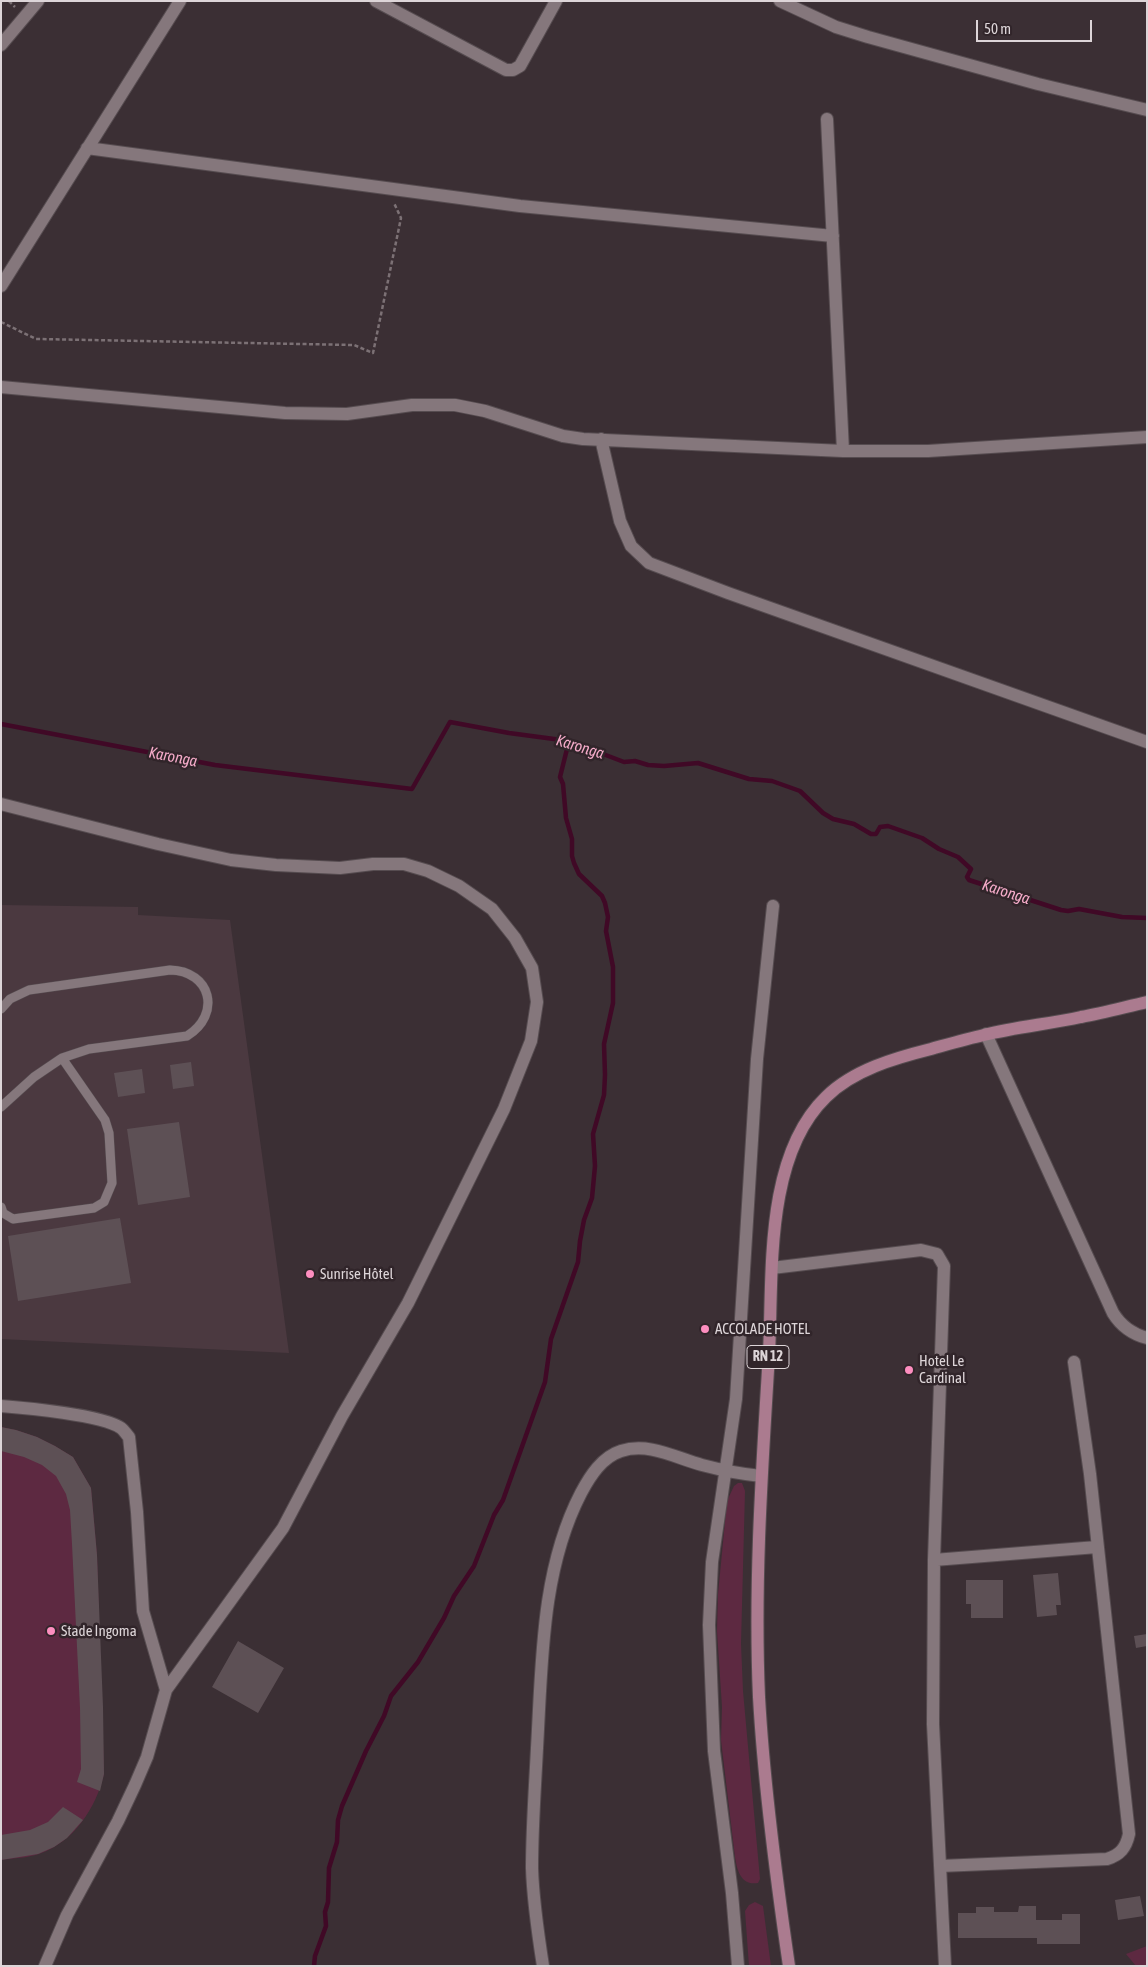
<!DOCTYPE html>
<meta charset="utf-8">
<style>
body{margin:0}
#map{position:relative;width:1148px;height:1967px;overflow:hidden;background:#3b2f34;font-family:"Asap Condensed",sans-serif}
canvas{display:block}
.frame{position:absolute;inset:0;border:2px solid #ddd5d8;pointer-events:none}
.scale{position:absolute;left:976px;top:20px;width:116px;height:22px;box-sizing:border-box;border:2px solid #ddd5d8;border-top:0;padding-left:6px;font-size:15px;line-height:18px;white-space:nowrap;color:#ddd5d8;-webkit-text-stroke:4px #31252a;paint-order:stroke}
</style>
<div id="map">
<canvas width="1148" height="1967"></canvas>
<div class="frame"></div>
<div class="scale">50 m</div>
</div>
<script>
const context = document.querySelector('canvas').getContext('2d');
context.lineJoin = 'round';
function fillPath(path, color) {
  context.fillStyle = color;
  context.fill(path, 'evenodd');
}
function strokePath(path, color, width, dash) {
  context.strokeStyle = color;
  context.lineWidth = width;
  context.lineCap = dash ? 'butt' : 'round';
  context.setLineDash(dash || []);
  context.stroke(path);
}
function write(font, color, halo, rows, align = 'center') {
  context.font = font + ' "Asap Condensed",sans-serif';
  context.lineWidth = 5;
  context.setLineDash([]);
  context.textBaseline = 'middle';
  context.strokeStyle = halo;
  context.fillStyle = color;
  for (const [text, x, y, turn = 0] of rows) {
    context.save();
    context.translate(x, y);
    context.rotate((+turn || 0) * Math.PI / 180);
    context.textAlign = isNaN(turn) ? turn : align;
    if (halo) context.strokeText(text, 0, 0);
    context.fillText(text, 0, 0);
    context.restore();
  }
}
const built = new Path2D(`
 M 1,905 L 138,907 L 138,915 L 230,920 L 289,1353 L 1,1339 Z`);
const green = new Path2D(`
 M 1,1427 L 16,1430 L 37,1437 L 55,1446 L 73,1457 L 91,1488 L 97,1555 L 104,1774 C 96,1808 74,1842 39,1854 C 27,1858 14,1858 1,1860 Z
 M 738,1483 L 742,1483 L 745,1491 L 741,1644 L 743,1691 L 760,1879 L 758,1883 C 741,1886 737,1870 735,1857 L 721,1740 L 722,1707 L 717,1631 L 718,1594 L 727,1501 L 734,1486 Z
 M 755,1902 L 763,1906 L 771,1966 L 749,1966 L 745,1911 L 749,1905 Z
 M 1147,1946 L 1147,1966 L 1136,1966 L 1126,1954 Z`);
const stream = new Path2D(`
 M 1,724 L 215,765 L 412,789 L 450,722 L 509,733 L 569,741 L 624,762 L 635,761 L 648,765 L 664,766 L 698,763 L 749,779 L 772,781 L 800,791 L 823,813 L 833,819 L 854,824 L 871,834 L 876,834 L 880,827 L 888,826 L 922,838 L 939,849 L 958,857 L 971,869 L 967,877 L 969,880 L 1061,910 L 1068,911 L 1079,909 L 1122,917 L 1147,918
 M 314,1966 L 315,1956 L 326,1926 L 325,1912 L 328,1902 L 329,1868 L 337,1842 L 338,1820 L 342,1806 L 366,1751 L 384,1716 L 391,1696 L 418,1662 L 444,1618 L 454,1596 L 474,1566 L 494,1515 L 503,1500 L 545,1382 L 551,1339 L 578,1262 L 580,1241 L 584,1220 L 592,1198 L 595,1166 L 593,1134 L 604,1095 L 605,1075 L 604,1044 L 613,1003 L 613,967 L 606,931 L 608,917 L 605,903 L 602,896 L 579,874 L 574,863 L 572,856 L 572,839 L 566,818 L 563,784 L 560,777 L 569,741`);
const building = new Path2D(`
 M 191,1062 L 194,1086 L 173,1089 L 170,1065 Z
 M 142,1069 L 145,1093 L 118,1097 L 114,1073 Z
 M 179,1122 L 190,1197 L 138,1205 L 127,1129 Z
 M 120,1218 L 131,1283 L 18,1301 L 8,1236 Z
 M 1,1427 L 16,1430 L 37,1437 L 55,1446 L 73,1457 L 91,1488 L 97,1555 L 103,1707 L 104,1774 L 100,1791 L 77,1782 L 81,1769 L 80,1708 L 72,1544 L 70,1510 L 66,1494 L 56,1476 L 42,1465 L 24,1457 L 1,1451 Z
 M 1058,1573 L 1061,1605 L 1056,1605 L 1057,1615 L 1037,1617 L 1033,1575 Z
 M 966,1580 L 1003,1580 L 1003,1618 L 971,1618 L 971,1604 L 966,1604 Z
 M 1147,1634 L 1147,1646 L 1136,1648 L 1134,1636 Z
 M 238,1641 L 284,1668 L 258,1713 L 212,1687 Z
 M 63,1807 L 83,1820 L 67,1838 L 54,1847 L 38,1854 L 1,1860 L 1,1835 L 30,1830 L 48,1822 Z
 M 1140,1896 L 1144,1916 L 1118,1920 L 1115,1900 Z
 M 1019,1906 L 1036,1906 L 1036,1920 L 1062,1920 L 1062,1914 L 1080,1914 L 1080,1944 L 1037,1944 L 1037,1938 L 958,1938 L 958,1913 L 976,1913 L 976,1907 L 994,1907 L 994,1912 L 1018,1912 Z`);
const path = new Path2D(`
 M 9,1 L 15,7
 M 1,322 L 36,339 L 354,345 L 373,353 L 401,218 L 394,203`);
const lane = new Path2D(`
 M 1,1009 L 10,999 L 29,990 L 170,970 C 211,971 222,1014 187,1036 L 89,1049 L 62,1058
 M 1,1107 L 34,1077 L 62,1058 L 105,1120 L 109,1133 L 112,1183 L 104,1202 L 94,1208 L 13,1219 L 3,1213 L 1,1207`);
const street = new Path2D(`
 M 376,1 L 506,70 L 513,70 L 520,66 L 556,1
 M 780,1 L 836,27 L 868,37 L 1038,84 L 1147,110
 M 1,45 L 38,1
 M 827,119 L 843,451
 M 87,148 L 520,206 L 833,236
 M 1,286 L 180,1
 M 1,387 L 285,413 L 347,414 L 412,405 L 455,405 L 485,411 L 563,436 L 583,439 L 843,451 L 928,451 L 1147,437
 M 601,439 L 620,521 L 631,546 L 649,563 L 728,593 L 1147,742
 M 1,804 L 158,844 L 231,860 L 276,865 L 340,868 L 373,864 L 404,864 L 428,871 L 459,886 L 492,909 L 515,938 L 532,968 L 537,1002 L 531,1041 L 504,1109 L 408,1303 L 342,1416 L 283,1528 L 166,1690 L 147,1757 L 135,1785 L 118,1821 L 67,1915 L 45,1966
 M 986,1034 L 1113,1313 C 1121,1326 1132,1334 1147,1338
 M 772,1268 L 921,1250 L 937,1254 L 944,1266 L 934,1560 L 933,1724 L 945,1966
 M 1,1406 C 26,1408 102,1415 121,1428 C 124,1430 126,1434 129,1437 L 137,1512 L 143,1611 L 166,1690
 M 934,1560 L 1097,1547
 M 940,1866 L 1107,1859 C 1120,1855 1126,1848 1129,1834 L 1090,1474 L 1074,1362
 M 543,1966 C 538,1934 533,1901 532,1868 C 532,1828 535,1788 537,1748 C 542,1663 541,1570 581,1493 C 590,1476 602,1457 621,1451 C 649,1442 676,1458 702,1465 C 721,1470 741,1474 761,1476
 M 738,1966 L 732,1893 L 714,1751 L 709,1625 L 712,1562 L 736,1399 L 757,1059 L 773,906`);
const primary = new Path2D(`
 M 789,1966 C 776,1877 764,1787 759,1697 C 754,1583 762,1468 769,1354 C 773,1274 764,1157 826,1097 C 853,1070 895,1058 931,1049 C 949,1044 966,1039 984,1035 C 1016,1027 1049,1024 1081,1017 C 1103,1013 1125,1007 1147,1002`);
const markers = [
 [310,1274,5,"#fd8ebf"],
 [705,1329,5,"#fd8ebf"],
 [909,1370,5,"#fd8ebf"],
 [51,1631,5,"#fd8ebf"]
];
const shields = [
 [768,1357,42]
];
const shieldNames = [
 ["RN 12",768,1357]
];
const poiNames = [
 ["Sunrise Hôtel",320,1274],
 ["ACCOLADE HOTEL",715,1329],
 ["Hotel Le",919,1361],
 ["Cardinal",919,1378],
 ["Stade Ingoma",61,1631]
];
const waterNames = [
 ["Karonga",580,747,17],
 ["Karonga",173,757,11],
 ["Karonga",1006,892,18]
];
fillPath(built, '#4b3940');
fillPath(green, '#5d2941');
strokePath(stream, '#400926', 4.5);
fillPath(building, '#5d5055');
strokePath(lane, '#564c50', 10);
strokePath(street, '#564c50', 14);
strokePath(primary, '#564c50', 14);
strokePath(path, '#7c7175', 2.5, [4, 2.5]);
strokePath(lane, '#85777c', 9);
strokePath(street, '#85777c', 12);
strokePath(primary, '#ab7b8f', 12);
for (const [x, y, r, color] of markers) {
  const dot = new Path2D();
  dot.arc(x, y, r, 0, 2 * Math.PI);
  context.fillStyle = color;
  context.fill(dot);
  strokePath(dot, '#31252a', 2);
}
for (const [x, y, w] of shields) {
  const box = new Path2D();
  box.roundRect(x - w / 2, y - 11.5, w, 23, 4);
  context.fillStyle = '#31252a';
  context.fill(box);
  strokePath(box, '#ddd5d8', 1);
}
write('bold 14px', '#ddd5d8', null, shieldNames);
write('15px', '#ddd5d8', '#31252a', poiNames, 'left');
write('italic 16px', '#f5abc9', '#31252a', waterNames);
</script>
